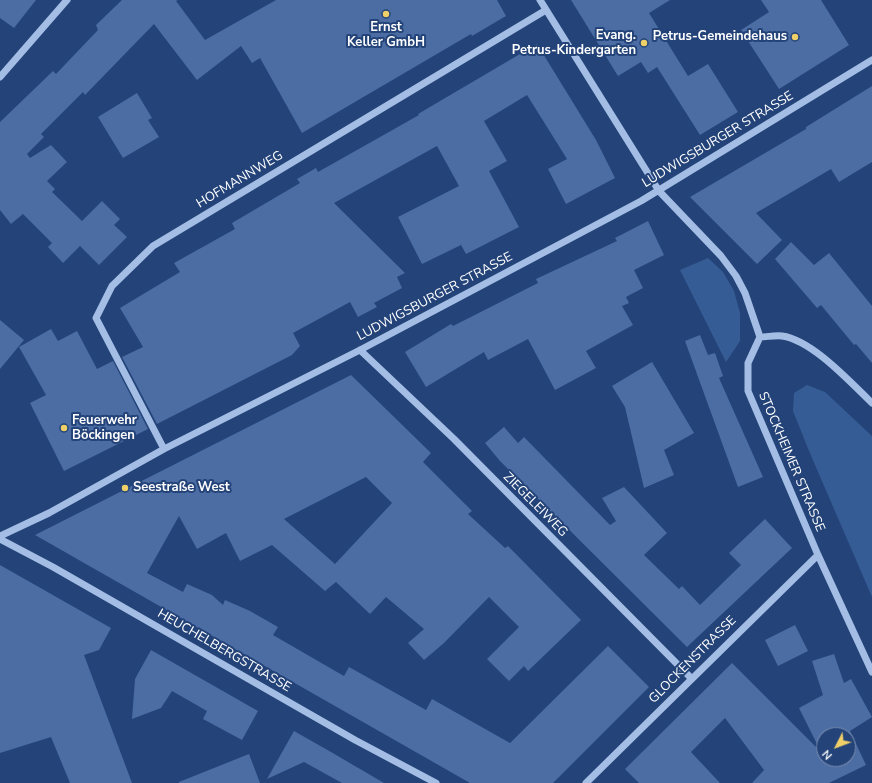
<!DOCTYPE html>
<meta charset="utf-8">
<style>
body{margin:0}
#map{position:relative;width:872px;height:783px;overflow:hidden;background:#234379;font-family:"Nunito Sans",sans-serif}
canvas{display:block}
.north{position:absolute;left:816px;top:727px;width:40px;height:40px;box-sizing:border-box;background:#234379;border:1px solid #7b8eaf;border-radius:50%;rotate:228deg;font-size:11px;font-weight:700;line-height:16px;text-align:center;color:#fff}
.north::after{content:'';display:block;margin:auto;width:14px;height:18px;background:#efcf67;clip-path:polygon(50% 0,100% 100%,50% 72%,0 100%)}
</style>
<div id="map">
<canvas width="872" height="783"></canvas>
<div class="north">N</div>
</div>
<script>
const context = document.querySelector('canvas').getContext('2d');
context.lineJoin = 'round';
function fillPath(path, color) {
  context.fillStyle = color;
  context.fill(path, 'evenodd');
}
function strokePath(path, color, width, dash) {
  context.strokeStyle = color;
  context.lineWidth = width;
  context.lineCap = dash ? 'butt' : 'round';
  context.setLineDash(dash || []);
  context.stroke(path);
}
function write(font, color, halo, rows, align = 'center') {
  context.font = font + ' "Nunito Sans",sans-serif';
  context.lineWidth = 4;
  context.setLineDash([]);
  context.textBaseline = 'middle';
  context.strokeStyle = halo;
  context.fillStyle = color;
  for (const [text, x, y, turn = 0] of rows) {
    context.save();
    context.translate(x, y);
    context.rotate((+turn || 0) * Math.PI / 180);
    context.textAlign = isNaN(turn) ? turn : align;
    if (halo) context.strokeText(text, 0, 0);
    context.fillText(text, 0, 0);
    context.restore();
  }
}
const green = new Path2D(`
 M 708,258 L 723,272 L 734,291 L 740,313 L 740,341 L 726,362 L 680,270 Z
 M 807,385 L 825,392 L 872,436 L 872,597 L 809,451 L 793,411 L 794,393 Z`);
const building = new Path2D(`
 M 0,0 L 36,0 L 14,28 L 0,18 Z
 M 122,0 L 178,0 L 176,1 L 205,40 L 276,0 L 497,0 L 506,16 L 472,36 L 471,34 L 302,133 L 260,58 L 252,63 L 241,46 L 197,80 L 154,24 L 85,95 L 83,92 L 41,134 L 44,137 L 27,154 L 30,158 L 51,145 L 67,162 L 47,181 L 55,189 L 52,192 L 82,221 L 102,201 L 120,219 L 114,225 L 127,237 L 99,265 L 80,246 L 63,263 L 48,247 L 52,243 L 23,214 L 11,224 L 0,210 L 0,122 L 53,71 L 56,74 L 98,30 L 96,25 Z
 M 571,0 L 670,0 L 649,13 L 688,76 L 708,64 L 738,112 L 700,135 L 657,67 L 648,73 L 641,62 L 618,76 Z
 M 761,0 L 821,0 L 849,45 L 779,89 L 741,30 L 769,12 Z
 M 537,44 L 596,140 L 615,178 L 566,204 L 548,169 L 567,159 L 527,95 L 484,121 L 507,161 L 489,171 L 519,227 L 466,254 L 461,245 L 422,264 L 398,217 L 459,186 L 437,146 L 334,203 L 405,273 L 397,277 L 402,288 L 374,303 L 377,307 L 358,317 L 350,302 L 293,333 L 300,346 L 292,355 L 157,424 L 122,357 L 143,347 L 120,308 L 180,272 L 174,263 L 235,229 L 232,223 L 300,183 L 297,179 L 316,168 L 318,172 L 419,115 L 418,114 Z
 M 872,86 L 872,162 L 839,182 L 831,169 L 756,213 L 782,240 L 757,264 L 690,197 L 806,129 L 806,127 Z
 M 137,93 L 152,118 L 148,120 L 159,137 L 123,158 L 98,117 Z
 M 648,221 L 664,255 L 634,270 L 643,288 L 626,297 L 629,303 L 622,306 L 633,325 L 586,351 L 596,368 L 555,390 L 528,339 L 488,360 L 484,352 L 426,387 L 405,352 L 451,324 L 453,326 L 538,283 L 536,279 L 617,241 L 615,238 Z
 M 791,242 L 814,265 L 829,253 L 872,306 L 872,363 L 856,344 L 854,345 L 821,305 L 817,308 L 775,259 Z
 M 0,320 L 24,340 L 0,369 Z
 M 51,329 L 58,341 L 77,331 L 97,369 L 113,361 L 148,429 L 64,471 L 30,403 L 46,395 L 19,347 Z
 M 700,335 L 708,355 L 715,353 L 723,376 L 719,378 L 763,477 L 738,487 L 685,341 Z
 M 652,362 L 694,433 L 664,450 L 674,475 L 644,488 L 625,407 L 612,386 Z
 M 351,375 L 431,453 L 423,462 L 472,511 L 468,514 L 505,548 L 508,546 L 581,620 L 528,671 L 524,666 L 509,681 L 487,659 L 519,627 L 489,597 L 444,643 L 424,660 L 408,643 L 424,629 L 386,597 L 370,614 L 336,582 L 325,591 L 272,545 L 240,561 L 226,533 L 197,549 L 179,516 L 147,573 L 183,592 L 187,584 L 212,595 L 223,605 L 225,600 L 250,611 L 278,627 L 273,635 L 337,672 L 344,676 L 349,667 L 426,710 L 432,699 L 510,743 L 608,646 L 649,687 L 553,783 L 470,783 L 35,535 ZM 366,477 L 392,503 L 335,564 L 284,519 Z
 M 504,427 L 518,443 L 524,437 L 610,525 L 616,521 L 602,498 L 624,487 L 667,533 L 644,555 L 679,589 L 682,586 L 700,605 L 741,565 L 729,553 L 765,519 L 792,548 L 687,647 L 500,461 L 485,443 Z
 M 0,565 L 111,628 L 99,650 L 84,655 L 132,783 L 70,783 L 51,737 L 0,753 Z
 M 795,625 L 808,651 L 778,666 L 765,640 Z
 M 151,650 L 258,711 L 242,740 L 203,719 L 207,711 L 172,691 L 161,708 L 132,719 L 135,679 Z
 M 834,654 L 844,683 L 851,679 L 872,717 L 850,731 L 866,765 L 829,783 L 752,783 L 764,770 L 725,718 L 691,752 L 720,783 L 639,783 L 625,769 L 732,663 L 821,752 L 799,708 L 823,695 L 812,661 ZM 824,735 L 848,735 L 848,759 L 824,759 Z
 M 294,731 L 331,752 L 384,783 L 342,783 L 304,762 L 267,779 Z
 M 249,754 L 260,783 L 179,783 L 179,782 Z`);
const minor = new Path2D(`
 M 540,0 L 659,191 L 721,256 L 736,276 L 745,293 L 760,337 L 748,363 L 748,391 L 818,555 L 872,672
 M 0,77 L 67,0
 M 760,337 C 767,337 775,335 782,336 C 812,340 850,382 872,403
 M 360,350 L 454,439 L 691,678
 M 164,449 L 96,318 L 112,286 L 153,246 L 546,10
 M 0,536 L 49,513 L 164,449 L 360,350 L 641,201 L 872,60
 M 0,539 L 53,567 L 355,740 L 436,783
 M 586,783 L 818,555`);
const markers = [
 [386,14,4,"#efcf67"],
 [795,37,4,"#efcf67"],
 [644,43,4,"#efcf67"],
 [64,428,4,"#efcf67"],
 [125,488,4,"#efcf67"]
];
const poiNames = [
 ["Ernst",386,28,"center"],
 ["Keller GmbH",386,43,"center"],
 ["Evang.",636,36],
 ["Petrus-Kindergarten",636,51],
 ["Petrus-Gemeindehaus",787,37],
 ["Feuerwehr",72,421,"left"],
 ["Böckingen",72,436,"left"],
 ["Seestraße West",133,488,"left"]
];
const streetNames = [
 ["LUDWIGSBURGER STRASSE",718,140,-31],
 ["HOFMANNWEG",240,180,-31],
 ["LUDWIGSBURGER STRASSE",435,297,-28],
 ["STOCKHEIMER STRASSE",791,462,67],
 ["ZIEGELEIWEG",535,505,45],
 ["HEUCHELBERGSTRASSE",224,651,30],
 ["GLOCKENSTRASSE",693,660,-45]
];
fillPath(green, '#365c96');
fillPath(building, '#4b6da3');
strokePath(minor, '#a4bde4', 7);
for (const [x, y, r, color] of markers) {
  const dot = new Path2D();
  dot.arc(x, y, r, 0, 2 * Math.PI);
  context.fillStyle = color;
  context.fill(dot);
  strokePath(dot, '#234379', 1.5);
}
write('bold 13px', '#fff', '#234379', poiNames, 'right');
write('13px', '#fff', '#234379', streetNames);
</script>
